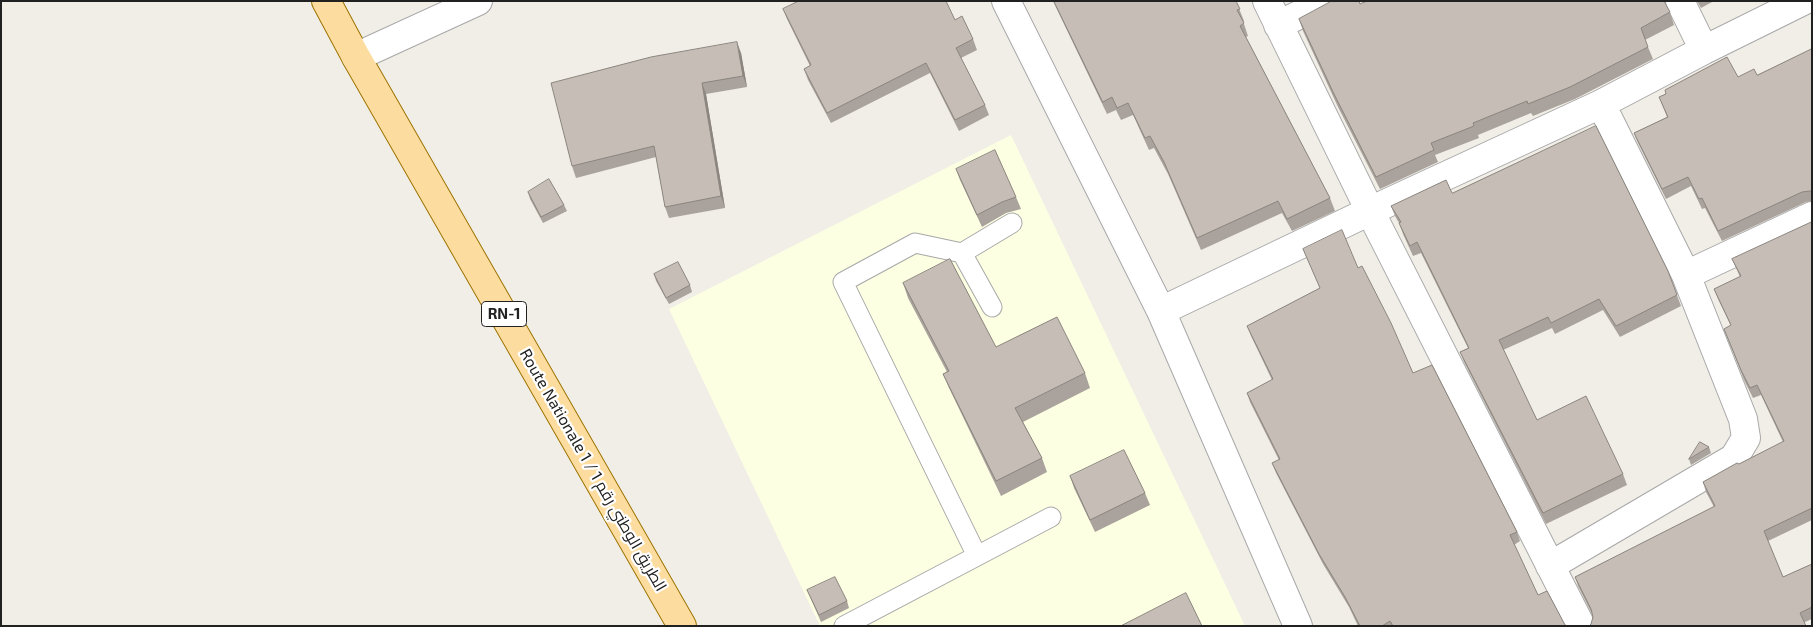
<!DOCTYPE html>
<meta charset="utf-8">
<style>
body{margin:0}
#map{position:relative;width:1813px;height:627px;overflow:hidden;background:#f1eee7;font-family:"Exo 2",sans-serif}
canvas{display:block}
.frame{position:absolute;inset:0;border:2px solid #212121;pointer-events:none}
</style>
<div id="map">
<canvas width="1813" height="627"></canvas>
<div class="frame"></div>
</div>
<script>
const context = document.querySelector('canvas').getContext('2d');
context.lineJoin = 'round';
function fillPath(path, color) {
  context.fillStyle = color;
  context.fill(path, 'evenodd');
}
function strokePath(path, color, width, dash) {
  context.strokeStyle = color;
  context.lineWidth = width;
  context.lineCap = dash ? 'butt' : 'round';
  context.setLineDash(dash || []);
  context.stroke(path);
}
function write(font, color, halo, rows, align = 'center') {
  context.font = font + ' "Exo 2",Cairo,sans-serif';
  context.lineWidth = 4.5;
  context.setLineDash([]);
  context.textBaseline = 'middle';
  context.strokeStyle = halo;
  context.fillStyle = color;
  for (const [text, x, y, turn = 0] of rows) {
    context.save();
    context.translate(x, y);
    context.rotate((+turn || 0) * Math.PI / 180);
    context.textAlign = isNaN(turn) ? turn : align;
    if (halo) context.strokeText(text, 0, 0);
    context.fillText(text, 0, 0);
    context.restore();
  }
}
const education = new Path2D(`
 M 1011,135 L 1245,626 L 820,626 L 669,309 Z`);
const service = new Path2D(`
 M 962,253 L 915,243 L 843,282 L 977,556 L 1051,517
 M 992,307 L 962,253 L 1012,223
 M 844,626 L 977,556`);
const minor = new Path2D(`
 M 1006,1 L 1161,311 L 1298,626
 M 1267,1 L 1370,211 L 1581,626
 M 1680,1 L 1704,50
 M 1278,25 L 1328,1
 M 356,57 L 478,1
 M 1686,275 L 1812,216
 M 1161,311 L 1370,211 L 1601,104 L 1704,50 L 1803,1
 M 1550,566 L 1734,458 L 1746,438 L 1743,419 L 1686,275 L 1601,104`);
const primary = new Path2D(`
 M 326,1 L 356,57 L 682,626`);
const wall = new Path2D(`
 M 1053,1 L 1236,1 L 1244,21 L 1243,21 L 1248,36 L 1246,37 L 1330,198 L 1335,211 L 1292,231 L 1282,213 L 1201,250 L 1168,174 L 1154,148 L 1149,150 L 1133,115 L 1121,120 L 1116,110 L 1107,114 Z
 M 1697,1 L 1714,1 L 1701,8 Z
 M 1330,3 L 1360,4 L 1670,12 L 1674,25 L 1645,40 L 1653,59 L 1575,99 L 1533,116 L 1531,113 L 1478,135 L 1479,138 L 1435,155 L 1438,162 L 1380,189 L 1338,107 L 1303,31 L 1299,19 Z
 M 783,9 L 955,20 L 973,39 L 977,50 L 961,58 L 985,105 L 989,115 L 959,131 L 930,73 L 831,123 L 808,80 L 804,69 L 810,66 L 787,19 Z
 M 1812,49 L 1812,201 L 1806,202 L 1722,241 L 1705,208 L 1702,209 L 1691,186 L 1666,199 L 1638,143 L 1634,133 L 1667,117 L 1659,97 L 1738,77 L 1757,75 Z
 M 741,53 L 747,87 L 706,94 L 725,208 L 669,218 L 665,207 L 656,157 L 576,178 L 572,166 Z
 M 956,169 L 1016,197 L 1021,209 L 1006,213 L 982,227 L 960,180 Z
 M 528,192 L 564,205 L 567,211 L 543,223 L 530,199 Z
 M 1452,193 L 1668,271 L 1681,306 L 1620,337 L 1603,310 L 1555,334 L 1552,328 L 1503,350 L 1537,420 L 1623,474 L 1627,485 L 1546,524 L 1464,362 L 1460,352 L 1468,348 L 1421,253 L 1413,256 L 1403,234 L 1399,223 L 1395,216 L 1391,206 Z
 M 1812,222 L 1812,520 L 1768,541 L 1783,577 L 1812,564 L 1812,619 L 1805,622 L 1591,624 L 1593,617 L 1592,614 L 1578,586 L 1575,577 L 1714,507 L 1706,492 L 1703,482 L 1783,442 L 1761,395 L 1753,398 L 1744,380 L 1724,329 L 1731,326 L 1718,299 L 1714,289 L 1740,277 L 1732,259 Z
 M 1303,249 L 1358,268 L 1413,373 L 1517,532 L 1520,541 L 1514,545 L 1538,595 L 1566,626 L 1358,626 L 1349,607 L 1323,564 L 1276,473 L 1272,463 L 1279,460 L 1250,402 L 1247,393 L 1272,380 L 1251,336 L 1247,326 L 1320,288 Z
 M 654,274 L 690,285 L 692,292 L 669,304 L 656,281 Z
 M 903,283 L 996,347 L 1085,373 L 1090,388 L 1023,422 L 1042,458 L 1047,472 L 1001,496 L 949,388 L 943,374 L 947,372 L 908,298 Z
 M 1709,447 L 1711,453 L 1691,465 L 1689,459 Z
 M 1070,476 L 1145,493 L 1150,505 L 1095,532 L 1074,488 Z
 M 807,590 L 847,601 L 849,608 L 821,622 Z`);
const shadedWall = new Path2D(`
 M 737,42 L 741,53 L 747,87 L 743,76 Z
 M 702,83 L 706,94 L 725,208 L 721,196 Z`);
const building = new Path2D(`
 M 799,1 L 946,1 L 955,20 L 962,16 L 973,39 L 956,48 L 985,105 L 955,120 L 926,63 L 827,113 L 804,69 L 811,65 L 783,9 Z
 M 1054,1 L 1236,1 L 1240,9 L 1237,10 L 1244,23 L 1240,26 L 1330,198 L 1287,219 L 1278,201 L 1197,238 L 1164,162 L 1150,136 L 1145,138 L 1128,103 L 1117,108 L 1112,97 L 1103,102 Z
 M 1332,1 L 1359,1 L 1360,4 L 1367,1 L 1664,1 L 1670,12 L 1641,28 L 1648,47 L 1570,87 L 1528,104 L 1527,101 L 1473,123 L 1474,126 L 1431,143 L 1434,150 L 1376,177 L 1334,94 L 1299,19 Z
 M 737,42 L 743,76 L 702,83 L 721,196 L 665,207 L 654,146 L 572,166 L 551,83 L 651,57 Z
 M 1812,49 L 1812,191 L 1810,191 L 1802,192 L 1718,231 L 1702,198 L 1699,199 L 1688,177 L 1662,189 L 1634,133 L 1668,117 L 1659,97 L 1666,94 L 1665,90 L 1727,57 L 1738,77 L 1754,69 L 1757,75 Z
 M 1596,126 L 1668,271 L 1677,295 L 1616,326 L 1599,299 L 1551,323 L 1548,317 L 1499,340 L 1537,420 L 1586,396 L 1623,474 L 1543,513 L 1460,352 L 1469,348 L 1417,242 L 1410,246 L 1399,223 L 1401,222 L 1391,206 L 1446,180 L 1452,193 Z
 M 995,150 L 1016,197 L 1002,202 L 977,215 L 956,169 Z
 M 549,179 L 564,205 L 541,217 L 528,192 Z
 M 1812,222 L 1812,508 L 1764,531 L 1783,577 L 1812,564 L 1812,607 L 1800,613 L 1806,626 L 1589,626 L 1591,624 L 1593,617 L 1591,609 L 1575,577 L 1715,506 L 1703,482 L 1737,463 L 1739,464 L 1784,441 L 1757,385 L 1750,388 L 1741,370 L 1724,329 L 1731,325 L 1714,289 L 1741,276 L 1732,259 Z
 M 1342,230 L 1358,268 L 1362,266 L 1391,323 L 1413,373 L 1432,365 L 1517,532 L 1510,535 L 1538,595 L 1547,591 L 1564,623 L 1566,626 L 1393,626 L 1390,621 L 1382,626 L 1360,626 L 1345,597 L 1319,554 L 1272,463 L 1280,459 L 1247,393 L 1273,379 L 1247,326 L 1320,288 L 1303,249 Z
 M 950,259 L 996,347 L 1057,317 L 1085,373 L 1015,408 L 1042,458 L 996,481 L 943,374 L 949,371 L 903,283 Z
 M 678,262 L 690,285 L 666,298 L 654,274 Z
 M 1700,442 L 1709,447 L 1689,459 Z
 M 1124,450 L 1145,493 L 1090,520 L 1070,476 Z
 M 835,577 L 847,601 L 819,615 L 807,590 Z
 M 1186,593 L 1202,626 L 1121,626 Z`);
const shields = [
 [504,314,45]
];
const shieldNames = [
 ["RN-1",504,314]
];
const streetNames = [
 ["Route Nationale 1 / الطريق الوطني رقم 1",593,470,60]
];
fillPath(education, '#fdffe2');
strokePath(service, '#a8a8a8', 21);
strokePath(minor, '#a8a8a8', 30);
strokePath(primary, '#9d7400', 30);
strokePath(service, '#fff', 19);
strokePath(minor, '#fff', 28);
strokePath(primary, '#fddca0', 28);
fillPath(wall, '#aaa39d');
fillPath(shadedWall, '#8b857f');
fillPath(building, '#c6beb6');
strokePath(building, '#8b857f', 1);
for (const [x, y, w] of shields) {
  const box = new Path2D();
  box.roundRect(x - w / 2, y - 12.5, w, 25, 4);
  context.fillStyle = '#fff';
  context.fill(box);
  strokePath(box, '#212121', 1);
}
write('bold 15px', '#212121', null, shieldNames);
write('16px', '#212121', '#fff', streetNames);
</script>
